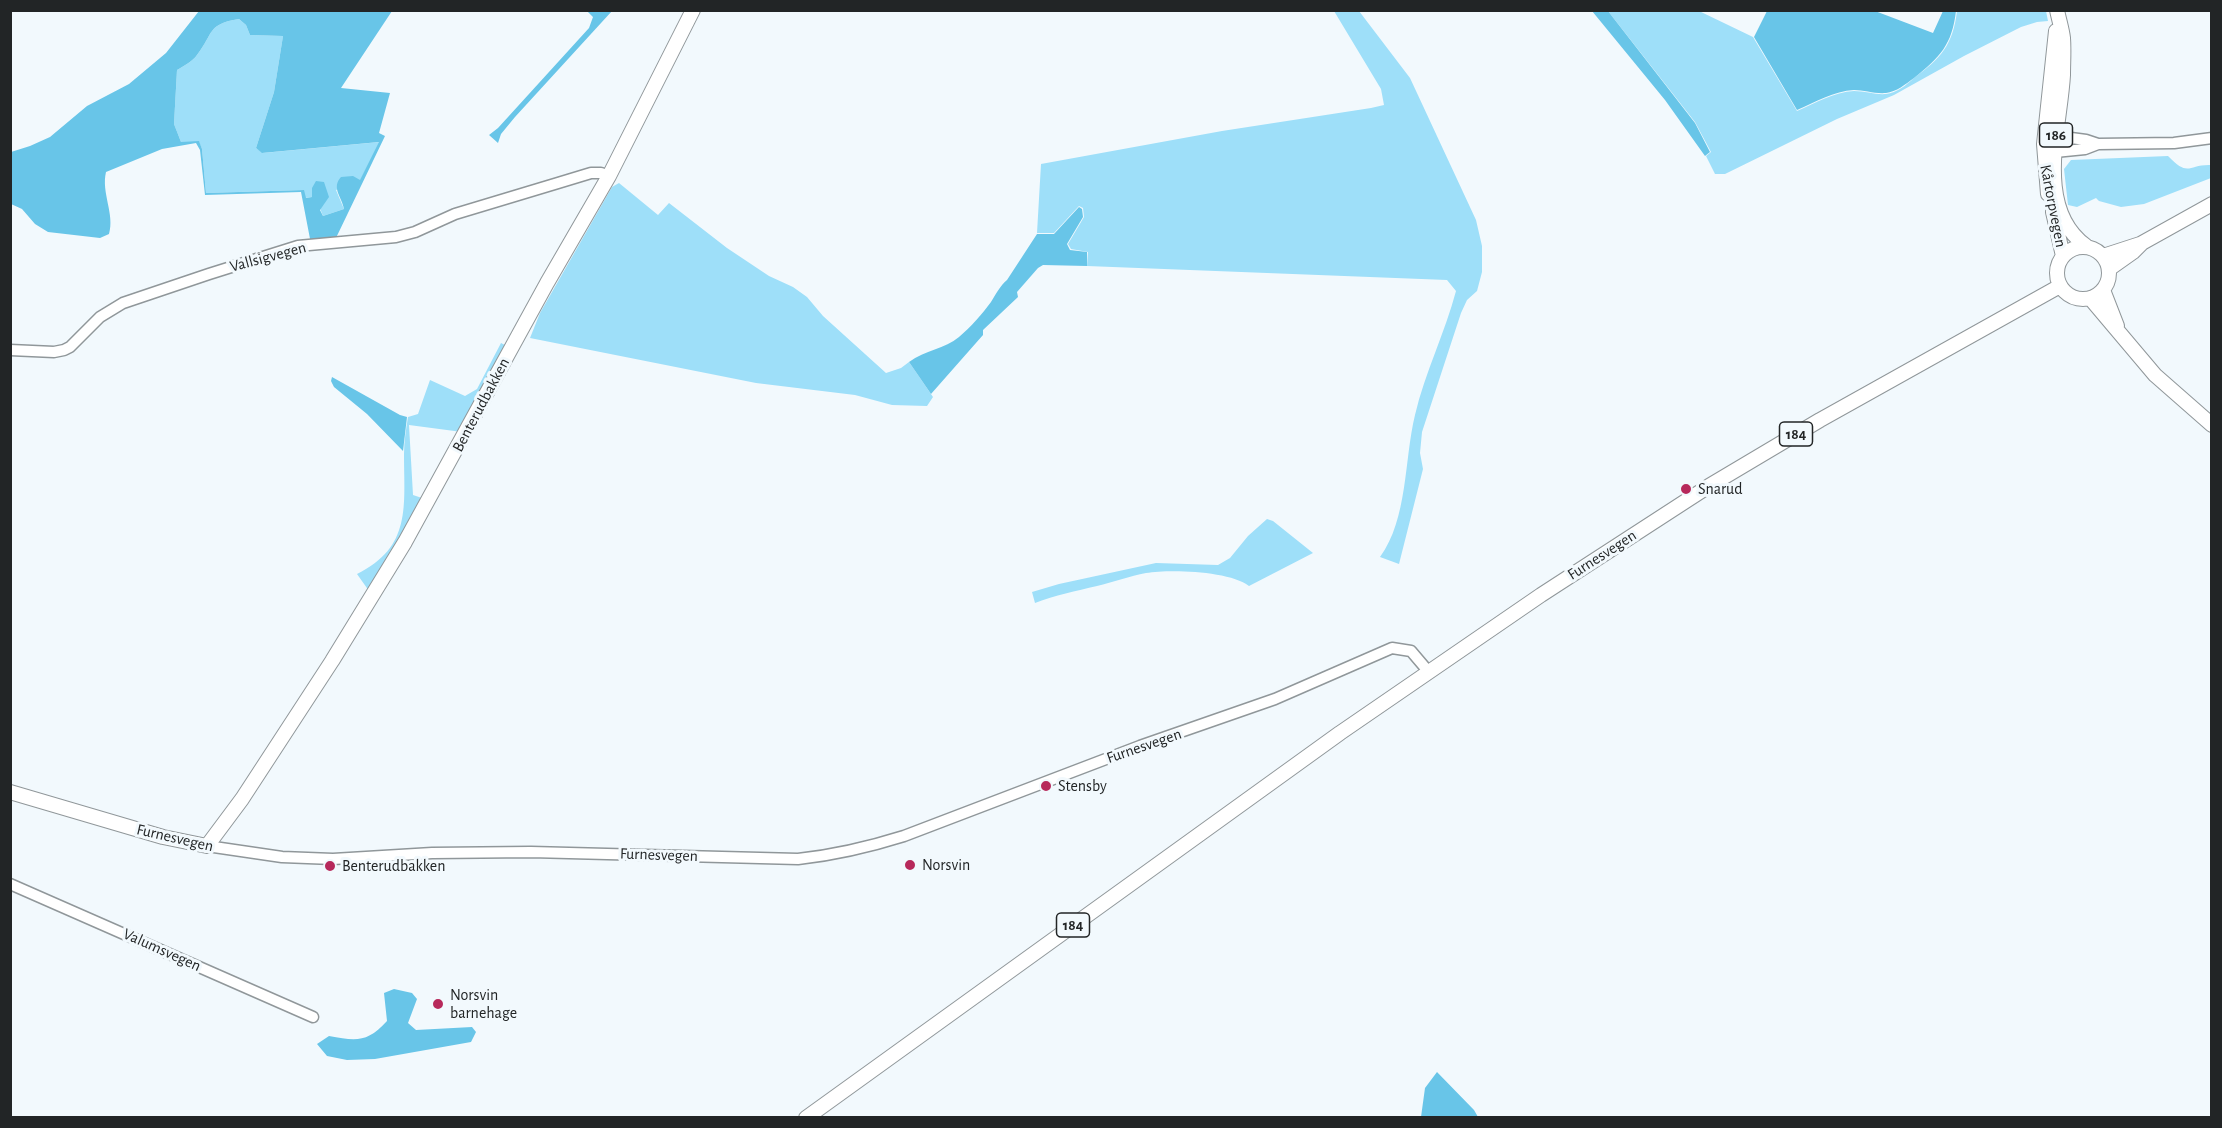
<!DOCTYPE html>
<meta charset="utf-8">
<style>
body{margin:0}
#map{position:relative;width:2222px;height:1128px;overflow:hidden;background:#f2f9fd;font-family:"Alegreya Sans",sans-serif}
canvas{display:block}
.frame{position:absolute;inset:0;border:12px solid #222526;pointer-events:none}
</style>
<div id="map">
<canvas width="2222" height="1128"></canvas>
<div class="frame"></div>
</div>
<script>
const context = document.querySelector('canvas').getContext('2d');
context.lineJoin = 'round';
function fillPath(path, color) {
  context.fillStyle = color;
  context.fill(path, 'evenodd');
}
function strokePath(path, color, width, dash) {
  context.strokeStyle = color;
  context.lineWidth = width;
  context.lineCap = dash ? 'butt' : 'round';
  context.setLineDash(dash || []);
  context.stroke(path);
}
function write(font, color, halo, rows, align = 'center') {
  context.font = font + ' "Alegreya Sans",sans-serif';
  context.lineWidth = 6;
  context.setLineDash([]);
  context.textBaseline = 'middle';
  context.strokeStyle = halo;
  context.fillStyle = color;
  for (const [text, x, y, turn = 0] of rows) {
    context.save();
    context.translate(x, y);
    context.rotate((+turn || 0) * Math.PI / 180);
    context.textAlign = isNaN(turn) ? turn : align;
    if (halo) context.strokeText(text, 0, 0);
    context.fillText(text, 0, 0);
    context.restore();
  }
}
const green = new Path2D(`
 M 1334,11 L 1359,11 L 1410,78 L 1476,220 L 1482,246 L 1482,272 L 1477,291 L 1467,300 L 1461,313 L 1422,432 L 1420,453 L 1423,469 L 1399,564 L 1380,557 C 1408,519 1404,460 1415,415 C 1425,372 1445,333 1456,291 L 1447,280 L 1087,266 L 1088,252 L 1071,249 L 1068,244 L 1084,217 L 1083,208 L 1079,206 L 1054,233 L 1037,233 L 1041,164 L 1222,131 L 1371,108 L 1384,105 L 1381,89 Z
 M 1608,11 L 1699,11 L 1753,37 L 1797,111 C 1815,103 1834,92 1854,91 C 1865,91 1876,95 1886,94 C 1897,93 1906,85 1914,78 C 1941,58 1953,45 1957,11 L 2046,11 L 2048,21 L 2037,22 L 2021,27 L 1964,56 L 1894,95 L 1837,119 L 1725,174 L 1715,174 L 1706,156 L 1711,152 L 1695,122 Z
 M 239,19 L 246,25 L 250,35 L 283,36 L 274,92 L 256,148 L 263,153 L 380,142 L 360,181 L 336,190 L 344,209 L 323,216 L 312,188 L 312,197 L 305,198 L 303,190 L 206,193 L 202,149 L 199,142 L 181,142 L 174,124 L 177,70 C 184,66 193,61 197,55 C 214,33 207,24 239,19 Z
 M 2168,156 C 2189,178 2188,164 2211,165 L 2211,178 L 2144,204 L 2121,207 L 2099,201 L 2096,198 L 2077,207 L 2068,205 L 2064,169 L 2071,160 Z
 M 619,183 L 658,215 L 669,203 L 727,248 L 769,276 L 793,287 L 807,297 L 823,316 L 886,373 L 901,368 L 909,362 L 933,397 L 927,406 L 892,405 L 855,395 L 756,383 L 530,338 L 540,313 L 612,187 Z
 M 501,343 L 507,346 L 462,432 L 409,425 L 413,495 L 425,499 L 369,591 L 357,574 C 412,547 404,506 404,454 C 404,442 406,429 408,417 L 418,414 L 430,380 L 465,396 L 477,389 Z
 M 1267,519 L 1273,521 L 1313,553 L 1249,586 C 1230,571 1171,569 1146,573 C 1130,576 1113,582 1097,586 C 1076,591 1055,595 1035,603 L 1032,592 L 1059,584 L 1156,563 L 1218,565 L 1230,558 L 1248,536 Z`);
const forest = new Path2D(`
 M 199,11 L 392,11 L 341,88 L 390,93 L 379,133 L 385,136 L 335,240 L 311,244 L 301,192 L 205,195 L 200,150 L 196,143 L 162,149 L 106,172 C 101,193 115,214 109,234 L 100,238 L 48,232 L 35,224 L 22,209 L 11,204 L 11,152 L 30,146 L 50,137 L 87,106 L 129,84 L 166,53 ZM 239,19 L 246,25 L 250,35 L 283,36 L 274,92 L 256,148 L 262,153 L 379,142 L 360,180 L 353,176 L 341,177 C 331,188 342,197 344,209 L 323,216 L 320,210 L 329,197 L 324,182 L 316,181 L 312,188 L 312,197 L 306,198 L 304,190 L 206,193 L 202,149 L 199,141 L 181,142 L 174,124 L 177,70 C 184,66 193,61 197,55 C 214,33 207,24 239,19 Z
 M 587,11 L 612,11 L 515,117 L 501,134 L 498,143 L 489,135 L 498,128 L 589,28 L 593,17 Z
 M 1592,11 L 1608,11 L 1695,123 L 1710,152 L 1705,156 L 1665,100 Z
 M 1767,11 L 1875,11 L 1933,33 L 1943,11 L 1956,11 C 1952,45 1940,57 1914,78 C 1906,84 1896,92 1886,93 C 1875,94 1864,90 1854,90 C 1834,91 1815,102 1797,110 L 1754,37 Z
 M 1079,207 L 1082,209 L 1083,217 L 1067,244 L 1070,250 L 1087,252 L 1087,266 L 1043,265 L 1038,268 L 1017,292 L 1018,297 L 983,330 L 983,335 L 931,394 L 909,362 C 925,350 945,349 959,337 C 971,327 982,314 991,302 C 996,294 1000,286 1007,280 L 1037,234 L 1054,234 Z
 M 332,377 L 400,415 L 407,417 L 403,451 L 367,414 L 334,387 L 331,381 Z
 M 394,989 L 412,993 L 417,999 L 408,1023 L 416,1030 L 472,1027 L 476,1032 L 471,1042 L 375,1059 L 347,1060 L 327,1056 L 317,1044 L 329,1036 C 356,1041 367,1043 387,1021 L 384,993 Z
 M 1437,1072 L 1474,1110 L 1478,1117 L 1421,1117 L 1425,1088 Z`);
const minor = new Path2D(`
 M 2056,136 L 2086,140 L 2098,144
 M 2055,152 L 2085,149 L 2098,144 L 2174,143 L 2212,138
 M 10,350 L 54,352 L 64,350 L 70,347 L 100,317 L 123,303 L 209,274 L 298,246 L 396,237 L 415,232 L 455,214 L 558,183 L 591,173 L 601,173 L 609,176
 M 207,846 L 282,857 L 333,859 L 432,853 L 531,852 L 798,859 C 835,855 869,847 904,836 L 1140,746 L 1275,699 L 1392,648 L 1411,651 L 1428,671
 M 10,884 L 313,1017`);
const major = new Path2D(`
 M 2057,10 C 2059,20 2062,29 2063,38 C 2064,50 2063,63 2063,75 C 2060,129 2034,208 2086,246
 M 2048,194 L 2044,144 L 2056,31
 M 2053,212 L 2063,256
 M2057 273a26 26 0 1 1 52 0a26 26 0 1 1-52 0Z
 M 2103,256 L 2140,244
 M 2109,269 L 2133,252 L 2142,243 L 2212,204
 M 2103,290 L 2117,326
 M 2090,298 L 2155,375 L 2212,425
 M 10,792 L 163,837 L 207,846 L 242,799 L 332,661 L 405,542 L 547,283 L 609,176 L 693,10
 M 806,1118 L 1340,733 L 1541,595 L 1709,486 L 1820,420 L 2060,286`);
const markers = [
 [1686,489,6,"#b7295b"],
 [1046,786,6,"#b7295b"],
 [910,865,6,"#b7295b"],
 [330,866,6,"#b7295b"],
 [438,1004,6,"#b7295b"]
];
const shields = [
 [2056,135,33],
 [1796,434,33],
 [1073,925,33]
];
const shieldNames = [
 ["186",2056,135],
 ["184",1796,434],
 ["184",1073,925]
];
const streetNames = [
 ["Kårtorpvegen",2053,206,79],
 ["Vallsigvegen",268,257,-15],
 ["Benterudbakken",481,405,-62],
 ["Furnesvegen",1602,555,-33],
 ["Furnesvegen",1144,746,-19],
 ["Furnesvegen",175,838,13],
 ["Furnesvegen",659,855,2],
 ["Valumsvegen",162,950,24]
];
const poiNames = [
 ["Snarud",1698,489],
 ["Stensby",1058,786],
 ["Norsvin",922,865],
 ["Benterudbakken",342,866],
 ["Norsvin",450,995],
 ["barnehage",450,1013]
];
fillPath(green, '#9edff9');
fillPath(forest, '#68c5e8');
strokePath(minor, '#90979a', 13);
strokePath(major, '#90979a', 16);
strokePath(minor, '#fff', 10);
strokePath(major, '#fff', 14);
for (const [x, y, r, color] of markers) {
  const dot = new Path2D();
  dot.arc(x, y, r, 0, 2 * Math.PI);
  context.fillStyle = color;
  context.fill(dot);
  strokePath(dot, '#f2f9fd', 2);
}
for (const [x, y, w] of shields) {
  const box = new Path2D();
  box.roundRect(x - w / 2, y - 12, w, 24, 4.5);
  context.fillStyle = '#f2f9fd';
  context.fill(box);
  strokePath(box, '#222526', 1.5);
}
write('bold 15px', '#222526', null, shieldNames);
write('16px', '#222526', '#f2f9fd', streetNames);
write('16px', '#222526', '#f2f9fd', poiNames, 'left');
</script>
